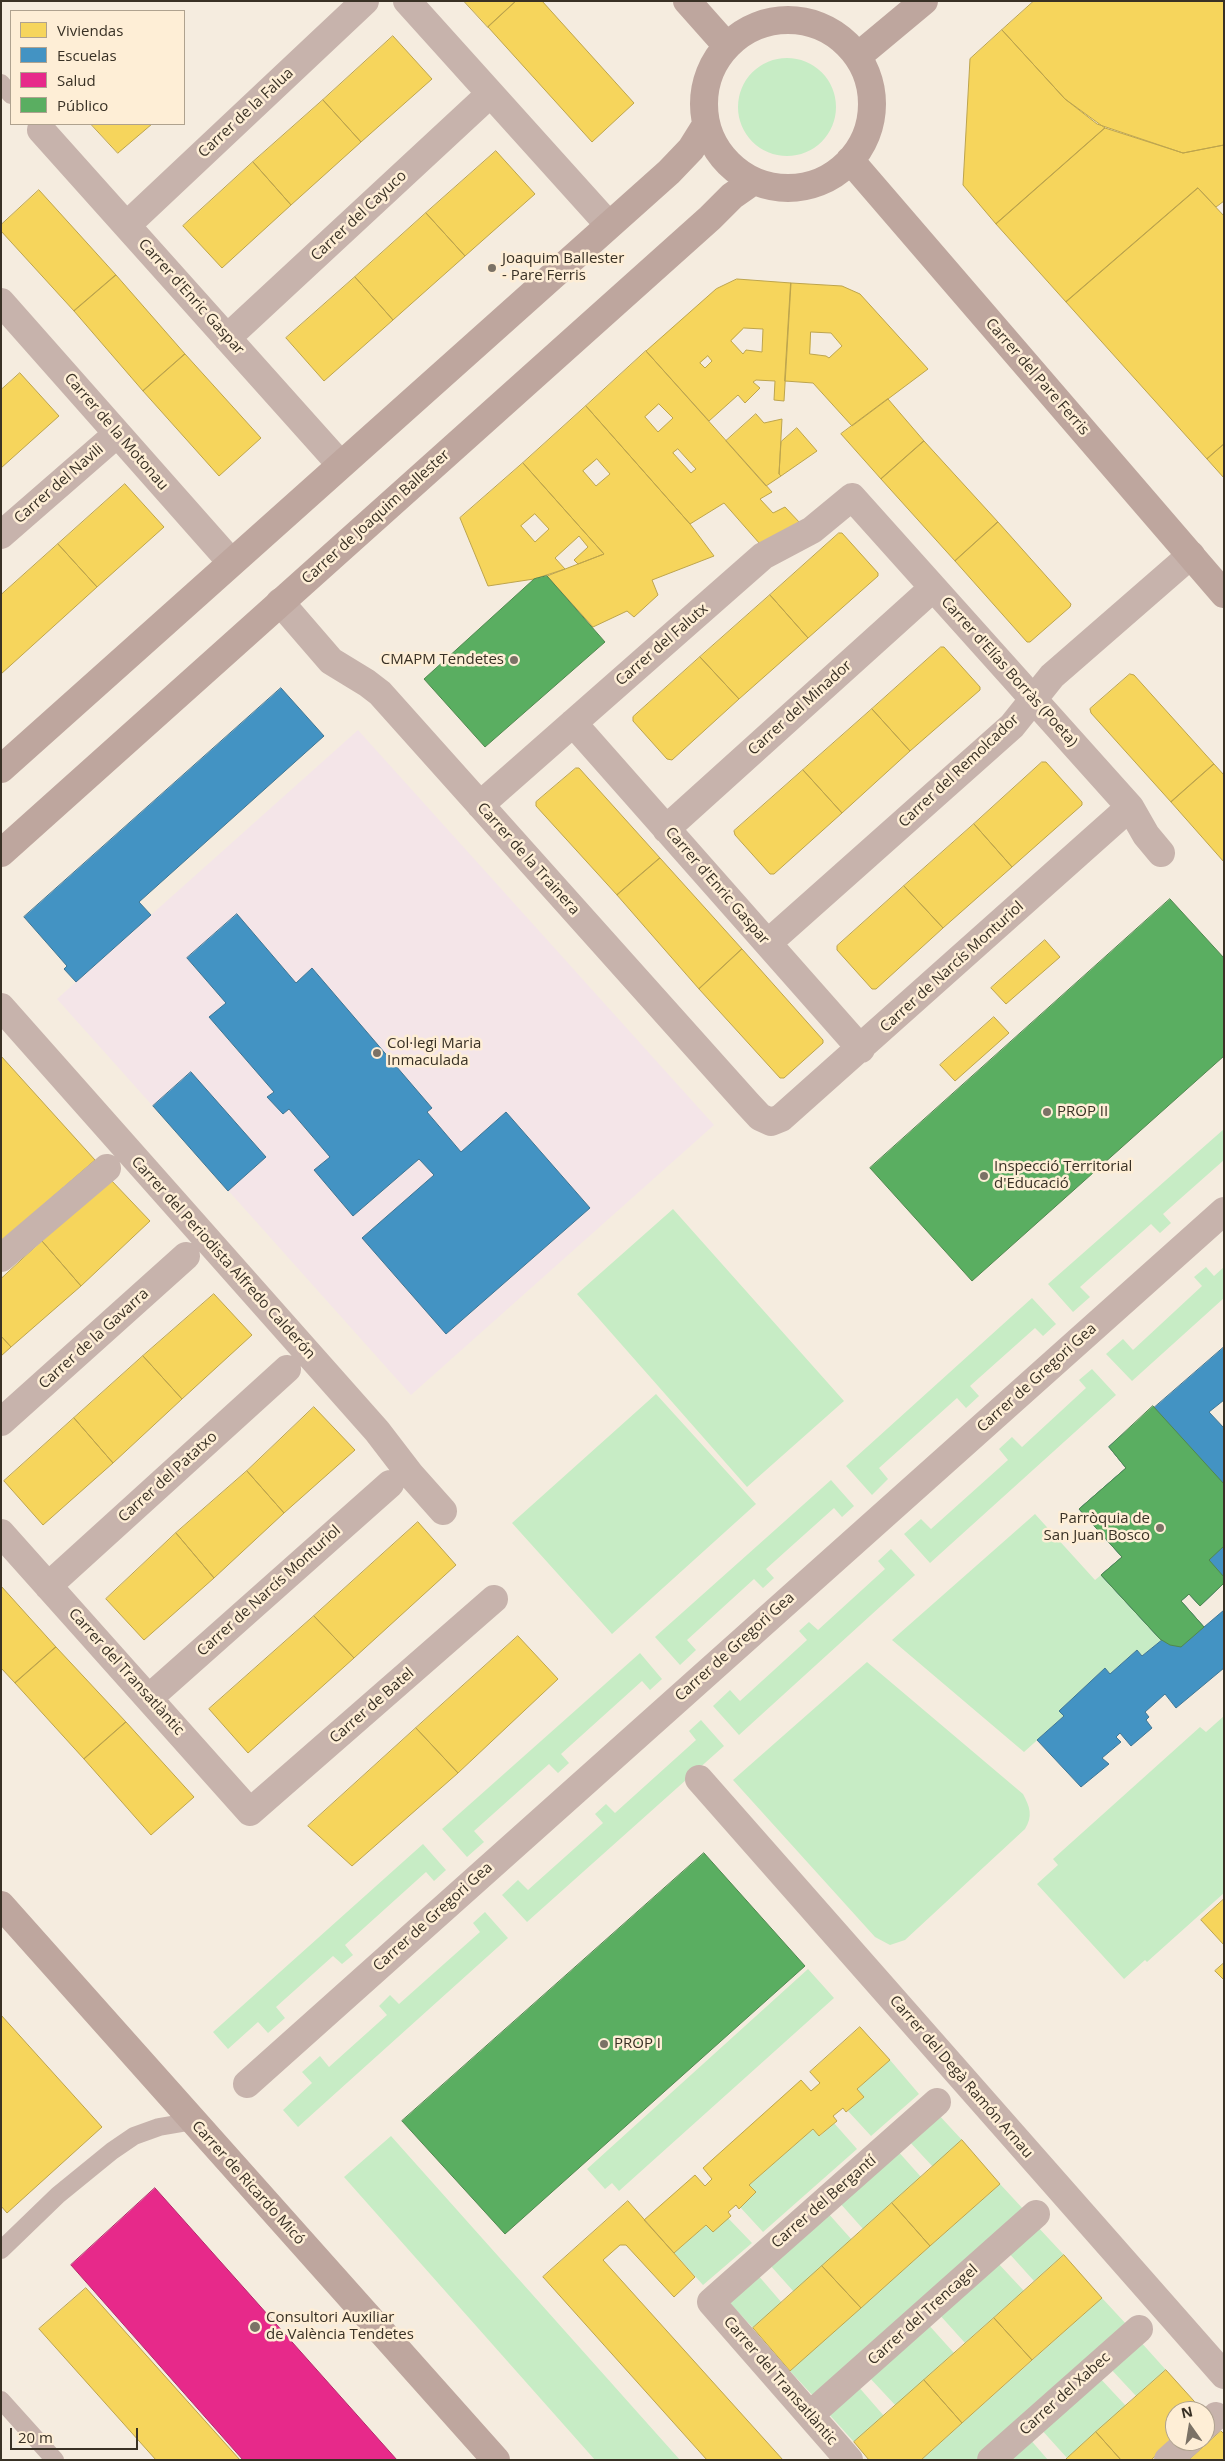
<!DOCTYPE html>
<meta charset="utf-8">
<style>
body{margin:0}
#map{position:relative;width:1225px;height:2461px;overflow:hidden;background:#f5ecdf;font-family:"Open Sans",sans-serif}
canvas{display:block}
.frame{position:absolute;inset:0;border:2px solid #393125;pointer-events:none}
.legend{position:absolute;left:10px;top:10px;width:175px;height:115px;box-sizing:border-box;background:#feeed6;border:1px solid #afa28f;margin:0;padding:6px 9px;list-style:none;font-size:15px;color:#393125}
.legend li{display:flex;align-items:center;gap:10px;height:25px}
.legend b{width:25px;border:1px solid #afa28f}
.north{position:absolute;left:1165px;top:2401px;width:50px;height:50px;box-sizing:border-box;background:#feeed6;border:1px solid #afa28f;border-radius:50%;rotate:347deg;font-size:14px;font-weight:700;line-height:20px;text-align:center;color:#393125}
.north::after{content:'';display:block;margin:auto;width:18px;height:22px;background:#7b7266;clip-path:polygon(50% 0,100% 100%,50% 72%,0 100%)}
.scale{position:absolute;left:10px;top:2428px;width:128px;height:22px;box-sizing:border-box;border:2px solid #393125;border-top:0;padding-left:6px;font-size:15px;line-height:18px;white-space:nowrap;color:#393125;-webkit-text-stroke:4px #feeed6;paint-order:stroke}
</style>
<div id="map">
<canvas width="1225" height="2461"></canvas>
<div class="frame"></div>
<ul class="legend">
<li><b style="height:14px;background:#f6d55c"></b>Viviendas</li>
<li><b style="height:14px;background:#4393c3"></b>Escuelas</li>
<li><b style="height:14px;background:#e7298a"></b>Salud</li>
<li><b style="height:14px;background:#5aae61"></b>Público</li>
</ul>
<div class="north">N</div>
<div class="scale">20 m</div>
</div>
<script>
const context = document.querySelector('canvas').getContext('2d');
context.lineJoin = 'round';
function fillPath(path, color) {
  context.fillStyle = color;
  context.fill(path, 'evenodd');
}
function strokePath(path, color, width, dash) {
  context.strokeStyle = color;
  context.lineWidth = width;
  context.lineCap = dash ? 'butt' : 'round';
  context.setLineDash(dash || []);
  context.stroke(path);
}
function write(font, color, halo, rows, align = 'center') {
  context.font = font + ' "Open Sans",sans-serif';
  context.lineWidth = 5;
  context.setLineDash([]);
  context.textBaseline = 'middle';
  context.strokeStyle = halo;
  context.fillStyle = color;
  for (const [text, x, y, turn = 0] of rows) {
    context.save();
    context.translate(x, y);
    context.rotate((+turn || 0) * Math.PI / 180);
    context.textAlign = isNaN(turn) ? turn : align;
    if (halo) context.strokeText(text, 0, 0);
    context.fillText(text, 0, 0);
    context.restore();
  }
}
const education = new Path2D(`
 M 358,730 L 714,1125 L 411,1395 L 57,999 Z`);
const green = new Path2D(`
 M738 107a49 49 0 1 1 98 0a49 49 0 1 1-98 0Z
 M 1224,1129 L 1224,1160 L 1163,1214 L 1171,1223 L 1160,1233 L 1151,1224 L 1080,1287 L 1090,1297 L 1073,1312 L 1048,1284 Z
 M 673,1209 L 844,1401 L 747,1487 L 577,1294 Z
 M 1206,1267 L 1214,1276 L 1224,1267 L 1224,1298 L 1132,1381 L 1106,1354 L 1123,1339 L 1133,1350 L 1202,1286 L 1194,1277 Z
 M 1032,1298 L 1056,1324 L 1043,1336 L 1035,1328 L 970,1386 L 979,1396 L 966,1408 L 957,1398 L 879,1468 L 888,1479 L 872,1495 L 846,1466 Z
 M 1092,1369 L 1116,1395 L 930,1563 L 904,1534 L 921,1519 L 931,1529 L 1008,1460 L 999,1449 L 1012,1437 L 1022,1447 L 1086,1388 L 1079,1380 Z
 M 656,1394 L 756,1504 L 612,1634 L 512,1523 Z
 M 831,1480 L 854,1506 L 842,1517 L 834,1508 L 766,1569 L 774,1578 L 763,1588 L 754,1579 L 687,1640 L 696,1650 L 680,1665 L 655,1637 Z
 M 1035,1514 L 1095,1580 L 1101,1575 L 1160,1639 L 1163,1639 L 1142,1656 L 1137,1650 L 1110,1674 L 1105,1668 L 1059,1711 L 1064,1716 L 1024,1752 L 892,1640 Z
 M 891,1549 L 915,1575 L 739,1735 L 713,1706 L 730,1690 L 740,1701 L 807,1640 L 799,1631 L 809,1622 L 818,1630 L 885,1569 L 878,1561 Z
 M 640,1653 L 662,1679 L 650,1690 L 642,1681 L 561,1754 L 569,1763 L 558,1773 L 549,1764 L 474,1831 L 484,1842 L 467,1857 L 442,1829 Z
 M 867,1662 L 1023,1794 C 1030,1807 1033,1816 1025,1829 L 905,1940 L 890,1945 L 875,1937 L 733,1780 Z
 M 1224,1716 L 1224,1893 L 1147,1962 L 1145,1960 L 1124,1979 L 1037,1884 L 1058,1865 L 1053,1859 L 1200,1727 L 1206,1732 Z
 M 701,1720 L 724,1746 L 527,1922 L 502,1895 L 518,1880 L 528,1890 L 603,1823 L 595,1814 L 606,1804 L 615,1813 L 696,1740 L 689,1731 Z
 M 423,1844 L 446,1870 L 434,1881 L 426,1872 L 345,1945 L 353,1955 L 342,1964 L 333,1956 L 276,2007 L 285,2018 L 268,2033 L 258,2022 L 228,2049 L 213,2032 Z
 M 485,1912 L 508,1938 L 298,2127 L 283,2110 L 312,2083 L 302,2072 L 320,2056 L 329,2067 L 387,2015 L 379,2006 L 390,1995 L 399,2004 L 480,1932 L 473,1923 Z
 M 808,1969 L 834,1998 L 619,2191 L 612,2183 L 605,2189 L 587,2169 Z
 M 890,2060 L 919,2094 L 871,2136 L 848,2111 L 864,2097 L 857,2089 Z
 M 937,2113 L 962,2140 L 933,2167 L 908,2140 Z
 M 834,2123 L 857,2149 L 763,2232 L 740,2207 L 756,2192 L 749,2185 L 813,2129 L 820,2136 Z
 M 391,2136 L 680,2460 L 595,2460 L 344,2177 Z
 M 896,2149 L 921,2177 L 863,2229 L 839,2202 Z
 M 1000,2184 L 1025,2211 L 815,2398 L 790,2371 Z
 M 827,2212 L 852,2240 L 794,2292 L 769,2264 Z
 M 728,2218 L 752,2243 L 703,2285 L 674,2253 L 706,2225 L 713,2232 Z
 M 1036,2225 L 1064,2255 L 1034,2281 L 1007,2251 Z
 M 996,2261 L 1024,2291 L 965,2343 L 938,2313 Z
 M 757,2274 L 782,2303 L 753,2328 L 727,2300 Z
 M 1102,2298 L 1127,2325 L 976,2460 L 921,2460 Z
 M 927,2323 L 954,2353 L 896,2406 L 868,2376 Z
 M 1139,2340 L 1166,2370 L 1136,2396 L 1109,2367 Z
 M 1098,2376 L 1126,2406 L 1067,2458 L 1040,2428 Z
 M 857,2385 L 884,2416 L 854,2442 L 827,2412 Z
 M 1029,2438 L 1048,2460 L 1005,2460 Z`);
const homes = new Path2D(`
 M 464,1 L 516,1 L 488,27 Z
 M 516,1 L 542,1 L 634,103 L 592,142 L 488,27 Z
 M 1034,1 L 1224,1 L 1224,145 L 1183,153 L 1097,124 L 1065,99 L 1002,30 Z
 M 1002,30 L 1065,99 L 1105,128 L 996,224 L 963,185 L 970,59 Z
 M 393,36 L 432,79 L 361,142 L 323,100 Z
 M 323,100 L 361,142 L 291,205 L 253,162 Z
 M 91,124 L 152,124 L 118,153 Z
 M 1105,128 L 1183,153 L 1224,145 L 1224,201 L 1216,207 L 1198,188 L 1066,302 L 996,224 Z
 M 496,151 L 535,194 L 465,256 L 426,213 Z
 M 253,162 L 291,205 L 222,268 L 183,226 Z
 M 1198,188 L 1224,216 L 1224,444 L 1207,459 L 1066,302 Z
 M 39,190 L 116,275 L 74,311 L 1,231 L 1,225 Z
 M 426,213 L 465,256 L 393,320 L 355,277 Z
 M 116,275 L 185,354 L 143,391 L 74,311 Z
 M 355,277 L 393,320 L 324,381 L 286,338 Z
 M 737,279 L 791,283 L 784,401 L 774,400 L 775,381 L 756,380 L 753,382 L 760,388 L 745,403 L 738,395 L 709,421 L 646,351 L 716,289 ZM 744,328 L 763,329 L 762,352 L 746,350 L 743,354 L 731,341 ZM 708,356 L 712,361 L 705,368 L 700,363 Z
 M 791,283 L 842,286 L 860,294 L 928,369 L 852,426 L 813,383 L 785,381 ZM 811,332 L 831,333 L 842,346 L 829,358 L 826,356 L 810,354 Z
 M 646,351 L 772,492 L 760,499 L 773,513 L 785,507 L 800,523 L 760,544 L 724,503 L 690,524 L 586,406 ZM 659,404 L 673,418 L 658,432 L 645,417 ZM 678,449 L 696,469 L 691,473 L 673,453 Z
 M 185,354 L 261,438 L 219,476 L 143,391 Z
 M 20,373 L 59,416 L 1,468 L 1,390 Z
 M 888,399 L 924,441 L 881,479 L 841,434 Z
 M 586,406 L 690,524 L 714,556 L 652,580 L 658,595 L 634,617 L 627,611 L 593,627 L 547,576 L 604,554 L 523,463 ZM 597,459 L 610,474 L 596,486 L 583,471 Z
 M 756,414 L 764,423 L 782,419 L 779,474 L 781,476 L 766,486 L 726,441 Z
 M 797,428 L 817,451 L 781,476 L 779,474 L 781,442 Z
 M 924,441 L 998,522 L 955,561 L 881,479 Z
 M 1224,444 L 1224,478 L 1207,459 Z
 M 523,463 L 604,554 L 578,564 L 574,560 L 588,547 L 579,536 L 555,558 L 565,569 L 534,579 L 488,586 L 460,518 ZM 535,514 L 549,529 L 535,542 L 521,526 Z
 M 125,484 L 164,527 L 97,587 L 58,544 Z
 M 998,522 L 1071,604 L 1070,607 L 1030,642 L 1027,642 L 955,561 Z
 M 839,533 L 842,533 L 878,573 L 878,576 L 808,638 L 770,595 Z
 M 58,544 L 97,587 L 1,674 L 1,595 Z
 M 770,595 L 808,638 L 739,699 L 700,657 Z
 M 941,647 L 944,647 L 980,687 L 980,690 L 910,751 L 872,709 Z
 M 700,657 L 739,699 L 672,760 L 667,759 L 633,721 L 633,717 Z
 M 1130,674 L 1134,675 L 1214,764 L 1171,802 L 1091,713 L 1090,709 Z
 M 872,709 L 910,751 L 842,813 L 803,770 Z
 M 1042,762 L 1046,762 L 1082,802 L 1082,805 L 1012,867 L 974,824 Z
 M 1214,764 L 1224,775 L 1224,862 L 1171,802 Z
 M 576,768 L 579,768 L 660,858 L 617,895 L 536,806 L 536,802 Z
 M 803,770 L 842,813 L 774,874 L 770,874 L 735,835 L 734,831 Z
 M 974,824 L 1012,867 L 943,928 L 904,886 Z
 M 660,858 L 742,949 L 699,989 L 617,895 Z
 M 904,886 L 943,928 L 876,989 L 872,989 L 837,950 L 837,946 Z
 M 1045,940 L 1060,957 L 1006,1004 L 991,988 Z
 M 742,949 L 823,1040 L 823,1043 L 784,1078 L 780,1078 L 699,989 Z
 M 994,1017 L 1009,1033 L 955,1081 L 940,1065 Z
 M 1,1056 L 95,1160 L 1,1242 Z
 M 111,1180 L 150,1221 L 81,1286 L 42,1241 Z
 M 42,1241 L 81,1286 L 11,1347 L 1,1336 L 1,1279 Z
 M 214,1294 L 252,1335 L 182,1399 L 143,1356 Z
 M 1,1336 L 11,1347 L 1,1356 Z
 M 143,1356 L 182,1399 L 113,1463 L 74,1418 Z
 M 314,1407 L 355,1450 L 284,1513 L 247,1471 Z
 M 74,1418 L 113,1463 L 43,1525 L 4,1481 Z
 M 247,1471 L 284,1513 L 214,1578 L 176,1533 Z
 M 418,1522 L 456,1565 L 354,1658 L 314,1616 Z
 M 176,1533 L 214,1578 L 144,1640 L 106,1599 Z
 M 1,1586 L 56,1647 L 15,1683 L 1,1668 Z
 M 314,1616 L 354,1658 L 248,1753 L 209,1709 Z
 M 518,1636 L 558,1679 L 458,1773 L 416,1728 Z
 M 56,1647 L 126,1722 L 84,1759 L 15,1683 Z
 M 126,1722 L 194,1797 L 151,1835 L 84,1759 Z
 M 416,1728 L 458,1773 L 352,1866 L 308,1826 Z
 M 1224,1899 L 1224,1945 L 1201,1920 Z
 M 1224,1963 L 1224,1980 L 1215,1971 Z
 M 1,2015 L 102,2127 L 7,2213 L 1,2206 Z
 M 860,2027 L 890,2060 L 857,2089 L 864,2097 L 846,2112 L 843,2108 L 833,2116 L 837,2121 L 819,2136 L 813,2129 L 749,2185 L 756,2192 L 739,2209 L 736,2205 L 728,2212 L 731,2216 L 713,2232 L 706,2225 L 674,2253 L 644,2220 L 695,2175 L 705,2186 L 712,2179 L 703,2168 L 801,2080 L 811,2091 L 820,2083 L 810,2072 Z
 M 962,2140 L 1000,2184 L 930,2246 L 892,2203 Z
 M 628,2201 L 695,2277 L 674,2297 L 626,2245 L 620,2245 L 603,2260 L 783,2460 L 707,2460 L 543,2277 Z
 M 892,2203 L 930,2246 L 861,2308 L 822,2266 Z
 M 1064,2255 L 1102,2298 L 1032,2360 L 994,2318 Z
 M 822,2266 L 861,2308 L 790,2371 L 753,2328 Z
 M 86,2288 L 240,2460 L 156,2460 L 39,2329 Z
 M 994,2318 L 1032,2360 L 962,2423 L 924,2380 Z
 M 1166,2370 L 1203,2411 L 1175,2411 L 1175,2438 L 1151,2460 L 1121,2460 L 1096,2432 Z
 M 924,2380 L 962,2423 L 921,2460 L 869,2460 L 854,2442 Z
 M 1221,2431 L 1224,2434 L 1224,2460 L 1189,2460 Z
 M 1096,2432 L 1121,2460 L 1065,2460 L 1067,2458 Z`);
const schools = new Path2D(`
 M 281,688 L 324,736 L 139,902 L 151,915 L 76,982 L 64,969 L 67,966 L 24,917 Z
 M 237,914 L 296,983 L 312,968 L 432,1108 L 427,1112 L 461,1152 L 506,1112 L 590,1208 L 446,1334 L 362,1238 L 434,1175 L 419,1159 L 353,1216 L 314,1170 L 330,1157 L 289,1109 L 283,1114 L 267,1097 L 274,1092 L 209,1017 L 226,1003 L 187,958 Z
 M 191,1072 L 266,1157 L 228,1191 L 153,1106 Z
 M 1224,1347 L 1224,1400 L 1209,1412 L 1224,1428 L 1224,1583 L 1200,1606 L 1189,1594 L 1181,1601 L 1204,1627 L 1224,1610 L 1224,1668 L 1176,1708 L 1165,1694 L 1145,1712 L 1149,1717 L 1146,1720 L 1152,1728 L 1131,1746 L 1120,1733 L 1116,1737 L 1121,1742 L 1102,1758 L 1109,1764 L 1081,1787 L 1037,1740 L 1064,1716 L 1059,1711 L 1105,1668 L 1110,1674 L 1137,1650 L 1142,1656 L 1163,1639 L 1160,1639 L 1101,1575 L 1122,1557 L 1079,1509 L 1126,1468 L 1109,1447 Z`);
const health = new Path2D(`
 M 155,2188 L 397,2460 L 243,2460 L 71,2265 Z`);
const public = new Path2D(`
 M 547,576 L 605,642 L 485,747 L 424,679 L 534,579 Z
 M 1170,899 L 1224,958 L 1224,1056 L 972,1281 L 870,1168 Z
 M 1153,1406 L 1224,1484 L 1224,1546 L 1209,1560 L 1224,1577 L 1224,1583 L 1200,1606 L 1189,1594 L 1181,1601 L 1204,1627 L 1181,1647 L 1170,1645 L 1160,1639 L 1101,1575 L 1122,1557 L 1079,1509 L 1126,1468 L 1109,1447 Z
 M 704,1853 L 805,1966 L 505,2234 L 402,2121 Z`);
const lane = new Path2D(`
 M 1,83 L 11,95
 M 1,2250 L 58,2195 L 112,2151 L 134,2136 L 159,2127 L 194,2121
 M 1,2400 L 55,2460`);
const street = new Path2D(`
 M 407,1 L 608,224
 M 41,130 L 340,464
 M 127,225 L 365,1
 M 1,302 L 231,562
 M 227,338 L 490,94
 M 1,535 L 117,434
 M 280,602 L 331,661 L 367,683 L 380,693 L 747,1103 L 760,1117 L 771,1122 L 781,1118 L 1130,807
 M 573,723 L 861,1049
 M 480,805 L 763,556 L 812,530 L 852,497 L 1130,807 L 1146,835 L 1161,853
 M 666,829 L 933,588
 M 768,943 L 1012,726 L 1052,676 L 1191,555
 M 1,1007 L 377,1431 L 410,1474 L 443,1511
 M 1,1258 L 107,1168
 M 1,1422 L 186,1256
 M 1,1533 L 250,1812 L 494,1599
 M 48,1586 L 287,1369
 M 149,1698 L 390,1484
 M 699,1779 L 1224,2375
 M 247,2084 L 1224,1211
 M 810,2415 L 1036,2214
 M 1205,2426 L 1216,2416
 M 849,2460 L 711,2302 L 937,2102
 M 991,2460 L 1139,2329
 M 1168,2460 L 1189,2441`);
const secondary = new Path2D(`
 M 687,1 L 727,46
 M704 104a84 84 0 1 1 168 0a84 84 0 1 1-168 0Z
 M 858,56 L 924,1
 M 850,160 L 1224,594
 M 1,769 L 669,172 L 691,149 L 706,125
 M 1,853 L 710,218 L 732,196 L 752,182
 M 1,1905 L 496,2460`);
const markers = [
 [492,268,5,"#7b7266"],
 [514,660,5,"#7b7266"],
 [377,1053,5,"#7b7266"],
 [1047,1112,5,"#7b7266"],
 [984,1176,5,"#7b7266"],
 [1160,1528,5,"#7b7266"],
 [604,2044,5,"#7b7266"],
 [255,2327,6,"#7b7266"]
];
const streetNames = [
 ["Carrer de la Falua",246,113,-43],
 ["Carrer del Cayuco",359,216,-43],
 ["Carrer d'Enric Gaspar",191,297,48],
 ["Carrer del Pare Ferris",1037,377,49],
 ["Carrer de la Motonau",116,432,49],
 ["Carrer del Navili",59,484,-41],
 ["Carrer de Joaquim Ballester",376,517,-42],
 ["Carrer del Falutx",662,645,-41],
 ["Carrer d'Elías Borràs (Poeta)",1009,672,48],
 ["Carrer del Minador",800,708,-42],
 ["Carrer del Remolcador",959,771,-43],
 ["Carrer de la Trainera",528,859,48],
 ["Carrer d'Enric Gaspar",717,886,49],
 ["Carrer de Narcís Monturiol",952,967,-42],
 ["Carrer del Periodista Alfredo Calderón",223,1258,48],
 ["Carrer de la Gavarra",94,1339,-42],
 ["Carrer de Gregori Gea",1037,1378,-42],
 ["Carrer del Patatxo",168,1477,-42],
 ["Carrer de Narcís Monturiol",269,1591,-42],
 ["Carrer de Gregori Gea",735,1647,-42],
 ["Carrer del Transatlàntic",126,1672,48],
 ["Carrer de Batel",372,1706,-41],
 ["Carrer de Gregori Gea",433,1917,-42],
 ["Carrer del Degà Ramón Arnau",961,2077,49],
 ["Carrer de Ricardo Micó",248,2183,48],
 ["Carrer del Bergantí",824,2202,-41],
 ["Carrer del Trencagel",923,2315,-42],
 ["Carrer del Transatlàntic",780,2381,49],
 ["Carrer del Xabec",1065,2394,-42]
];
const poiNames = [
 ["Joaquim Ballester",502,259],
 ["- Pare Ferris",502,276],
 ["CMAPM Tendetes",504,660,"right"],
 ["Col·legi Maria",387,1044],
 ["Inmaculada",387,1061],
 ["PROP II",1057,1112],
 ["Inspecció Territorial",994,1167],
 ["d'Educació",994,1184],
 ["Parròquia de",1150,1519,"right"],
 ["San Juan Bosco",1150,1536,"right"],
 ["PROP I",614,2044],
 ["Consultori Auxiliar",266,2318],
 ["de València Tendetes",266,2335]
];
fillPath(education, '#f4e5e8');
fillPath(green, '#c7ecc5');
fillPath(homes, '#f6d55c');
strokePath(homes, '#bda44c', 1);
fillPath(schools, '#4393c3');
strokePath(schools, '#407694', 1);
fillPath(health, '#e7298a');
strokePath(health, '#b32b6c', 1);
fillPath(public, '#5aae61');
strokePath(public, '#50884f', 1);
strokePath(lane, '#c7b3ac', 18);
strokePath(street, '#c7b3ac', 28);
strokePath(secondary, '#bea69e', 28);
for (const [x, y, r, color] of markers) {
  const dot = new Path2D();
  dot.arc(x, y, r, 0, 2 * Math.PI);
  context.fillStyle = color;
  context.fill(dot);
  strokePath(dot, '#feeed6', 2);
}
write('15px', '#393125', '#feeed6', streetNames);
write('15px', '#393125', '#feeed6', poiNames, 'left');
</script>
